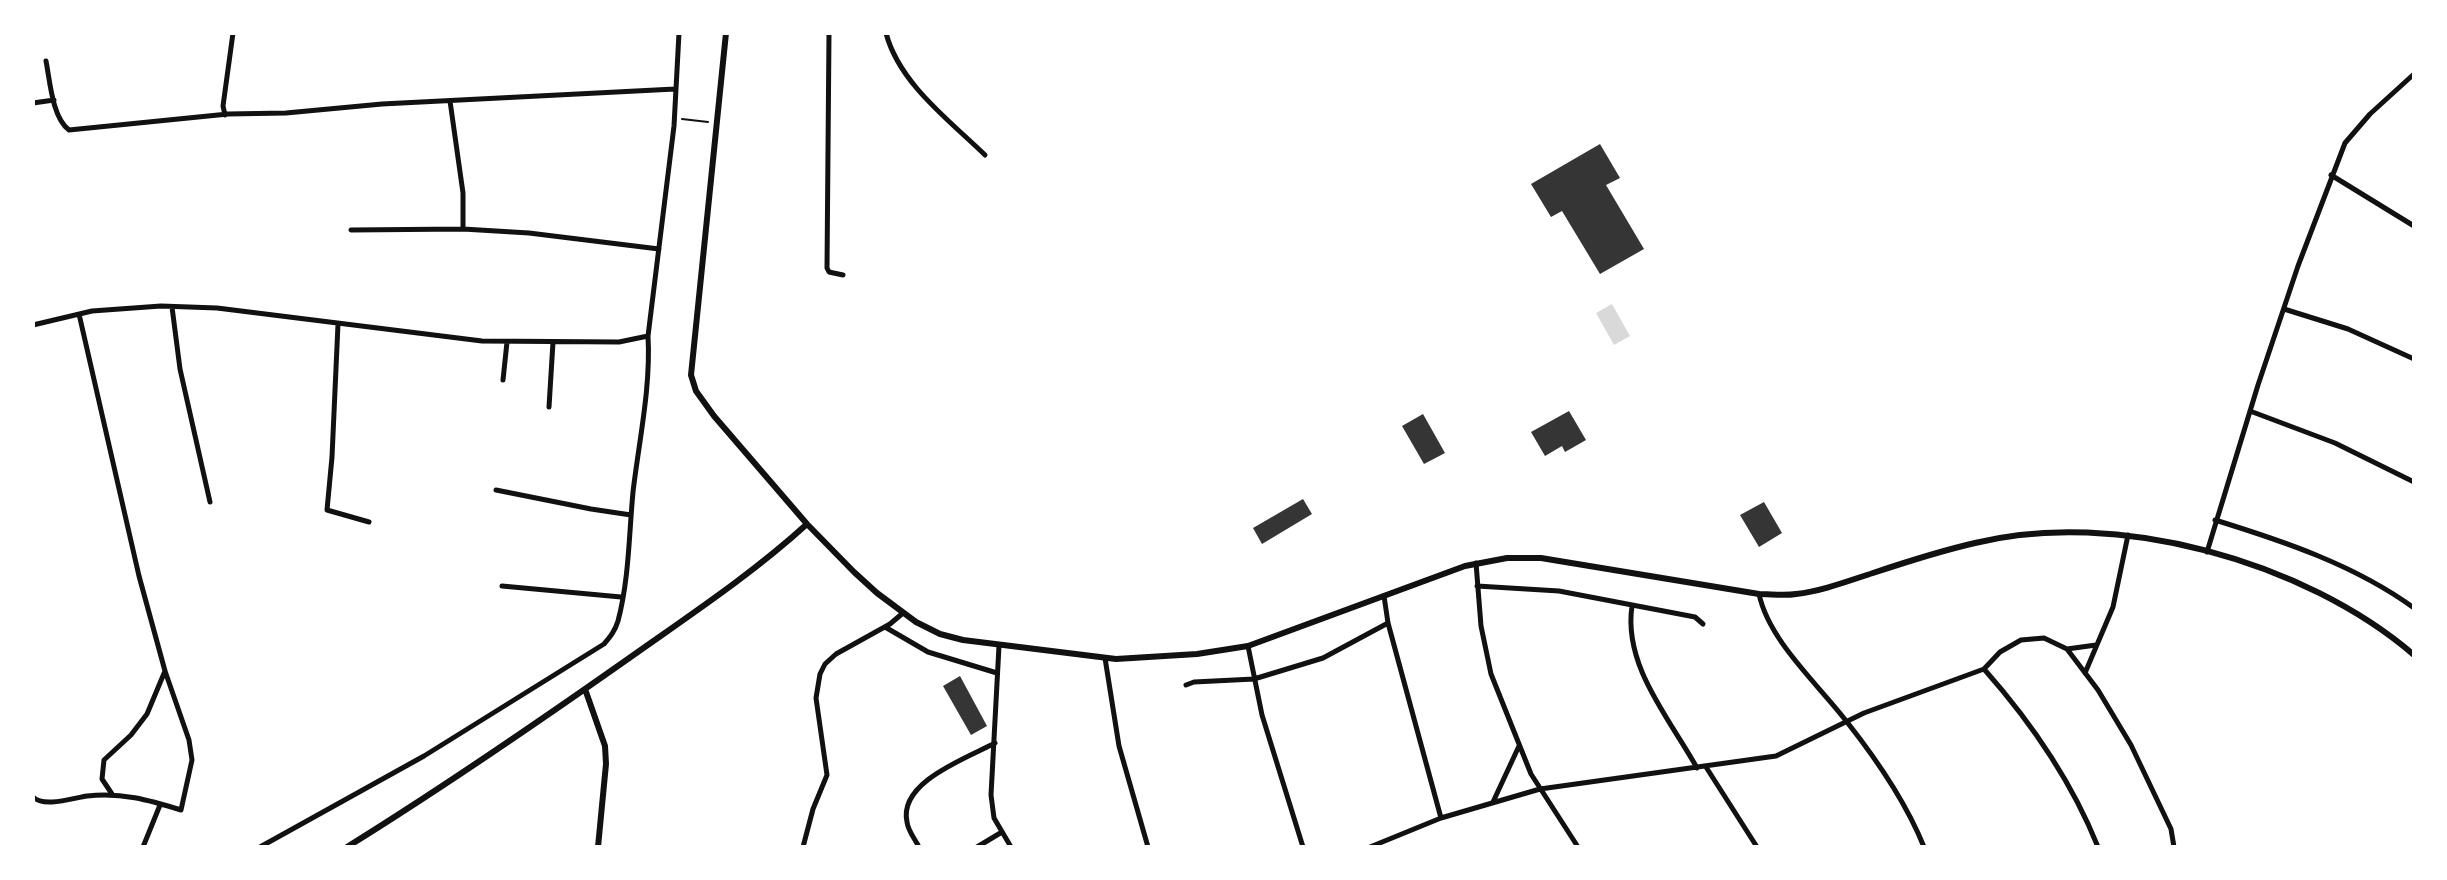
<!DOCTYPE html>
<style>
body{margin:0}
#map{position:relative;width:2447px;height:880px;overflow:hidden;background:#fff;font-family:Mulish,sans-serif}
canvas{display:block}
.frame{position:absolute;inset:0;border:35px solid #fff;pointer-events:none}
</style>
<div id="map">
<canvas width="2447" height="880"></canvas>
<div class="frame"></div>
</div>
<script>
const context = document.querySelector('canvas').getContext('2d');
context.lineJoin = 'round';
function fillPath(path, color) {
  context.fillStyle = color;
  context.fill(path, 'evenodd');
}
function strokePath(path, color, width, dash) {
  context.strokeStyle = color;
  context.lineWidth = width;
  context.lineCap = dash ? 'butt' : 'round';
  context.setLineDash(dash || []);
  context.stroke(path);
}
const water = new Path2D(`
 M 1612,304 L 1630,336 L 1614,345 L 1596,313 Z`);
const building = new Path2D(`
 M 1600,144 L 1620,178 L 1606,185 L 1644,249 L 1600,274 L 1562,211 L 1551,217 L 1531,184 Z
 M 1569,411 L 1586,440 L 1565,452 L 1562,446 L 1545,456 L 1531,432 Z
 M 1423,414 L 1445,453 L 1424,464 L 1402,426 Z
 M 1303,499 L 1312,514 L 1262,544 L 1253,528 Z
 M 1764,502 L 1782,533 L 1759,547 L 1740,515 Z
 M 960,676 L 987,726 L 971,735 L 943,686 Z`);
const path = new Path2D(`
 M 682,119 L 708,122`);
const minor = new Path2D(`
 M 829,33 L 827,268 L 829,272 L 843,275
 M 886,33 C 899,83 949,120 985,155
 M 46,61 C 50,81 52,117 69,130 L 228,114 L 286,113 L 382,104 L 675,89
 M 450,101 L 463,193 L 463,229
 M 33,103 L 54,100
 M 225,115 L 223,106 L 233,33
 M 2331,175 L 2414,226
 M 351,230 L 463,229 L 529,233 L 659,249
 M 172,307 L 180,369 L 210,502
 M 2284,309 L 2348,329 L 2414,359
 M 338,324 L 332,457 L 327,510 L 369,522
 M 33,325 L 92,311 L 161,306 L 217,308 L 482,341 L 619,342 L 648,336
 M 503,380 L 507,342
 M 549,407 L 553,342
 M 2250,411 L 2335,443 L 2414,482
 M 496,490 L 591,509 L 631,515
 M 2215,520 C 2283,541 2355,565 2414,608
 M 2207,552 L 2258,385 L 2298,266 L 2345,143 L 2370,114 L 2414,74
 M 1476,563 L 1481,626 L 1491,674 L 1531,774 L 1578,847
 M 502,586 L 621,597
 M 1477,586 L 1559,591 L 1695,617 L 1703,624
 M 1759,594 C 1769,641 1818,684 1847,722 C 1877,760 1906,802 1924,847
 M 1384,596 L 1388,623 L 1441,818
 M 1632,606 C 1623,666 1670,719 1697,768
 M 885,627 L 928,652 L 997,673
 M 999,646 L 991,795 L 994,818 L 1011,847
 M 1248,646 L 1262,715 L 1303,847
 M 2067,649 L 2096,645
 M 1105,658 L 1119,746 L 1148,847
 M 1984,669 C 2030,721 2072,782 2098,847
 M 2085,673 L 2113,607 L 2128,535
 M 1186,685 L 1194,682 L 1254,679 L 1323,658 L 1388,623
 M 1706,767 L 1757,847
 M 112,794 L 102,779 L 104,760 L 131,735 L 147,714 L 165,671
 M 33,797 C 44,808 73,798 87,796 C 121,792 149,800 181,810 L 192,760 L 189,740 L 165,671 L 139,576 L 79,314
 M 1493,802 L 1519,746
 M 143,847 L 160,805
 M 260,847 L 424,756 L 604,644 C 610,637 615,631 618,621 C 629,580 629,534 633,492 C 639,441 651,387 648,336 L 674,126 L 679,33
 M 803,847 L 813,809 L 827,775 L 816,698 L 820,674 L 825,664 L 836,654 L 890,624 L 903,613
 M 919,847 C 915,839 908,831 907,822 C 898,782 967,758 995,743
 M 977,847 L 1002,832
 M 1370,847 L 1441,818 L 1540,789 L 1776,756 L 1864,713 L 1984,669 L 2000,652 L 2021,640 L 2044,638 L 2067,649 L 2098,690 L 2131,745 L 2171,829 L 2174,847`);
const tertiary = new Path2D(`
 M 726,33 L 691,375 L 696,391 L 714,416 L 807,524 L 854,572 L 877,593 L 916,622 L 940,634 L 963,640 L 1116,659 L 1197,654 L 1248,646 L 1465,566 L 1507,558 L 1541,558 L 1759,594 C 1771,594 1784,596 1796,594 C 1822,591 1848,581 1873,573 C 1906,562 1940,551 1975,543 C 2115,508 2305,561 2414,655
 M 585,689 L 605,746 L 606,764 L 598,847
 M 347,847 C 442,788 534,725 625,661 C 687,617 751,575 807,524`);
fillPath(water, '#d9d9d9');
fillPath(building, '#353535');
strokePath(path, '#111', 2);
strokePath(minor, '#111', 5);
strokePath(tertiary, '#111', 6);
</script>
